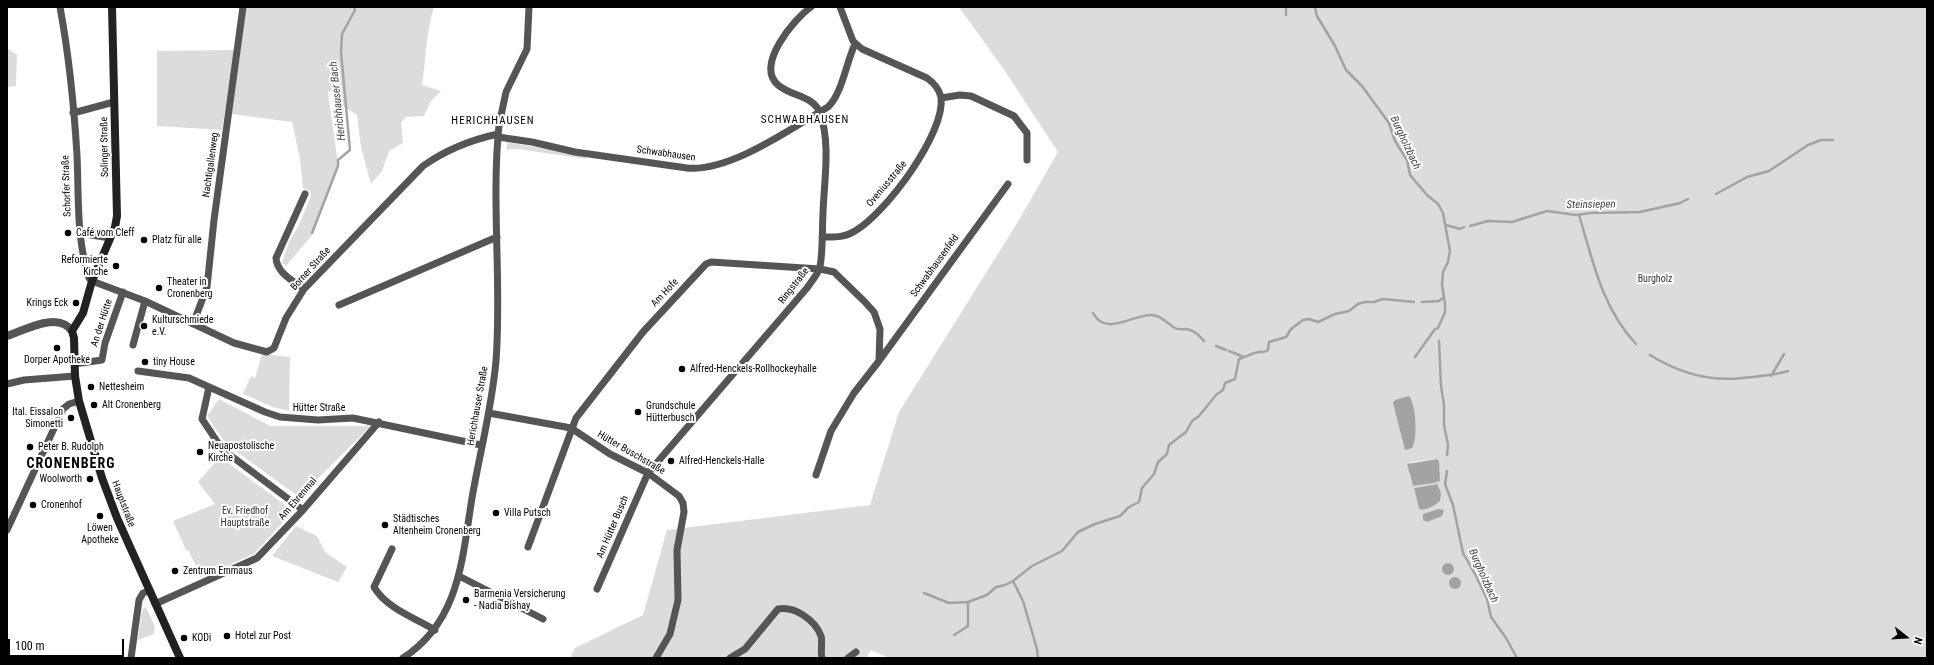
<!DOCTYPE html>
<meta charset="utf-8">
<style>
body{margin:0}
#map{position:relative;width:1934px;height:665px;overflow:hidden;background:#fff;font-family:"Roboto Condensed",sans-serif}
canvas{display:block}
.frame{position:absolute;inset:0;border:8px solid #000;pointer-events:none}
.north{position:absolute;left:1886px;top:617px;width:40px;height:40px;-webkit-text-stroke:3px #fff;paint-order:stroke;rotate:107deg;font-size:11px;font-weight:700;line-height:16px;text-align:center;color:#000}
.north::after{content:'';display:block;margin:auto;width:14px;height:18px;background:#000;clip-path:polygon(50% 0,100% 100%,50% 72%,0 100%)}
.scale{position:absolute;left:8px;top:639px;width:116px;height:18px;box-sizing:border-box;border:2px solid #000;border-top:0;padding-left:5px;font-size:12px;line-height:14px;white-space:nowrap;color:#000;-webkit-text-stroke:3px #fff;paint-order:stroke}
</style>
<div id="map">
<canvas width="1934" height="665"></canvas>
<div class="frame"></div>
<div class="north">N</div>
<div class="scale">100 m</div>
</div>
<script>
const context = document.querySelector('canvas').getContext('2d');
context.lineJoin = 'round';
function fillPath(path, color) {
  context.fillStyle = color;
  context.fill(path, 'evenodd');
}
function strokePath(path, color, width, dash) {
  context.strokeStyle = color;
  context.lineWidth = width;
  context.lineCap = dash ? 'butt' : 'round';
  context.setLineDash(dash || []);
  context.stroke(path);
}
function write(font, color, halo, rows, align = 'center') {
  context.font = font + ' "Roboto Condensed",sans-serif';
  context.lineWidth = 4;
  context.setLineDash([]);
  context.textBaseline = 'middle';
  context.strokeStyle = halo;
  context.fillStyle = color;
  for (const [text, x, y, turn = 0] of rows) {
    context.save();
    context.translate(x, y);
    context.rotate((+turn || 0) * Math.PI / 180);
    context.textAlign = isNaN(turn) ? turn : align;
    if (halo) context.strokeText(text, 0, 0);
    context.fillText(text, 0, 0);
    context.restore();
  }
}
const green = new Path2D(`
 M 246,7 L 434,7 C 426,33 426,59 422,85 L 441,91 L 431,101 L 424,116 L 406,117 L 401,123 L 403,143 L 389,151 L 382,171 L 371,184 L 361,147 L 357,115 L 342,106 L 339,84 L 328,92 L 338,165 L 313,234 L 286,266 L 282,263 L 289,242 L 300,223 L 310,198 L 311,192 L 303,188 L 300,159 L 292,122 L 232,114 Z
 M 959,7 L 1927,7 L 1927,658 L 890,658 L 870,650 L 867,658 L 570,658 L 575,648 L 643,615 L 667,530 L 870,505 L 899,412 L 1016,225 L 1058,152 L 1005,71 ZM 1436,459 L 1438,482 L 1413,486 L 1409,473 L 1411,462 ZM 1436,484 L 1419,509 L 1414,488 Z
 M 7,48 L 17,55 L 16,86 L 7,87 Z
 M 235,50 L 222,130 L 157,126 L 157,51 Z
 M 507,142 L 586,156 L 586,159 L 518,149 L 509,149 L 507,151 Z
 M 262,354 L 290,357 L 289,411 L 273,407 L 243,394 L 251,376 L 255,378 Z
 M 219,399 L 270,426 L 371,426 L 299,497 L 226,444 L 207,416 Z
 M 220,457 L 293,511 L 254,554 L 201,577 L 189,551 L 186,550 L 173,521 L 215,504 L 198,482 Z
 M 296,526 L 317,536 L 325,552 L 347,567 L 338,582 L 272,556 Z
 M 145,608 L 147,609 L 155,627 L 154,634 L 138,640 L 142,610 Z`);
const water = new Path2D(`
 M 1409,396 C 1416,404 1418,440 1412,448 L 1405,450 L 1393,403 L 1395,400 Z
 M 1437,459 L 1439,461 L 1440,481 L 1434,483 L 1413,486 L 1407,464 Z
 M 1437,484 L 1441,493 L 1440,501 C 1435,505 1427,511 1419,509 L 1414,488 Z
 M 1439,509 L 1444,510 L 1442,516 L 1427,522 L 1423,520 L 1423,514 Z
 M1442 569a6 6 0 1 1 12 0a6 6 0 1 1-12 0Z
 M1449 583a6 6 0 1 1 12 0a6 6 0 1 1-12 0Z`);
const stream = new Path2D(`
 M 1286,7 L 1286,15
 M 1315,7 L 1317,16 L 1335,46 L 1346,70 L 1362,86 L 1389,123 L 1395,141 L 1407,160 L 1410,175 L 1427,195 L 1438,204 L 1443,213 L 1450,251 L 1448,262 L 1443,272 L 1442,285 L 1445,303 L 1445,312 L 1438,328 L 1435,329 L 1415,357
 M 1716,194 L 1747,177 L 1769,171 L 1808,145 L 1821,140 L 1833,140
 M 1579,215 C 1593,261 1602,308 1636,344
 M 1446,225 L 1460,229 L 1464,227
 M 1470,226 L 1488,221 L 1512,222 L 1547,211 L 1576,215 L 1591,213 L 1640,212 L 1680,203 L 1688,199
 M 312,233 L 338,166 L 338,160 L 350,150 L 341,52 L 342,34 L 355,10 L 354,7
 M 1422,302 L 1439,301 L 1444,297
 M 1093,313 C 1106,337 1131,315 1151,315 C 1161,315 1166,323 1175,328 C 1178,330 1182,329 1187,329 C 1195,331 1199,335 1204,341
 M 1439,341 L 1441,386 L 1444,405 L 1444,425 L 1448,445 L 1447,455
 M 1216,346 L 1226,350
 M 1229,351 L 1244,357
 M 1650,355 C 1679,373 1708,382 1742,378 C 1758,376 1772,376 1788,371
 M 1771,376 L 1784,354
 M 1447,471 L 1445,484 L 1453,505 L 1463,553 L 1476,576 L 1487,599 L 1491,617 L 1506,638 L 1517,658
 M 1013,581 L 1023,601 L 1037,649 L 1038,658
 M 924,593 L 949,603 L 968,602
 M 954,635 L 968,626 L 968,602 L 987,595 L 996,587 L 1005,585 L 1013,581 L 1032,566 L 1062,551 L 1078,532 L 1095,524 L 1120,516 L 1129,507 L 1139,502 L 1142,488 L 1154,474 L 1158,462 L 1167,454 L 1169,445 L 1186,432 L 1192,421 L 1199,416 L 1216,395 L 1223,390 L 1225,383 L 1235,379 L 1239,359 C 1246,357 1257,350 1264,352 L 1268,350 L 1269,342 L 1286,337 L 1291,329 L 1303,320 L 1309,319 L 1318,322 L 1335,314 L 1349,311 L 1358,304 L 1365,302 L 1374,302 L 1383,299 L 1414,302`);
const minor = new Path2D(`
 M 60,7 C 69,56 74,105 77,155 C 79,197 76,237 89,278 L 92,281 L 145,301 L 234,343 L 267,352 L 274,348 L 286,318 L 304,289 L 423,166 C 447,149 470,140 498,134
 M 941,98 L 960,95 L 971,96 L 1014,116 L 1027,133 L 1027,160
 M 73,113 L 114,102
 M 498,137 L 532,142 L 575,152 L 687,168 C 730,172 790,129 828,107 C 842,94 846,63 855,44
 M 79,233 L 110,238
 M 822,237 C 834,237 844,238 855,231 C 885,214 946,133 941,97 C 939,89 934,83 927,78 L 862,49 L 853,41 L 840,7
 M 304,289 C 292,280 277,273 276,258 L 305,194
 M 339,305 L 497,237
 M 193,324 L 207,287 L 214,220 L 243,7
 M 133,345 L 145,301
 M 879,361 L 1008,184
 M 74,364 L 102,360 L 105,343 L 123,292
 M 138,371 L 189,378 L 265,412 L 280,417 L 318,420 L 353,418 L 481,445
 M 7,384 L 24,380 L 75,376
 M 209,387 L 202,419 L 222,449 L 303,510
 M 489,413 L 571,428 L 610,454 L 648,473 L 679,496 L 683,503 L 684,512 L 677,550 L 678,600 L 670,634 L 656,658
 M 7,530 L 63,409 L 69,404 L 79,401
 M 528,547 L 576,418 L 643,332 L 706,264 L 711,262 L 820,269 L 834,272 L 864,301 L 874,312 L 880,329 L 879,361 L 854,393 L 831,431 L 816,475
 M 392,549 L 374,587 C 386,608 415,618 435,630
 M 459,576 L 543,619
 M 597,589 L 648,473 L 807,288 C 811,282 818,274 820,267 C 823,250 822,230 823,213 C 824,181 831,144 820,113 C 813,95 792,97 778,85 C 755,65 794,19 811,7
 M 155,604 L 257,558 L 303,510 L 379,422
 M 131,658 L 139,600 L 143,593 L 149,591
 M 403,658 C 460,621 462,559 472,498 C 480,452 492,407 496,361 C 502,283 491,203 499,125 L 506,92 L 527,49 L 529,7
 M 730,658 L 745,649 L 778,609 C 795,606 815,620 821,636 C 823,642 820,651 822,658
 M 848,658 L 856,652`);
const tertiary = new Path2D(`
 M 7,336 C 25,330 58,311 72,331`);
const secondary = new Path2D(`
 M 112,7 L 117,216 L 115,227 L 92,281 L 83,313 L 72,331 L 74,338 L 75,376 L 79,401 L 102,478 L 117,518 L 180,658`);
const markers = [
 [68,233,4,"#000"],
 [144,240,4,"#000"],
 [116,266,4,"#000"],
 [159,288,4,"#000"],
 [76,303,4,"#000"],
 [144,326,4,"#000"],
 [57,348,4,"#000"],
 [145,362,4,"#000"],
 [682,369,4,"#000"],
 [91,387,4,"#000"],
 [94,405,4,"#000"],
 [638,412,4,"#000"],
 [71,418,4,"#000"],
 [30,447,4,"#000"],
 [200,452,4,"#000"],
 [671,461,4,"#000"],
 [90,479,4,"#000"],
 [33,505,4,"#000"],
 [496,513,4,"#000"],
 [100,516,4,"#000"],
 [385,525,4,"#000"],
 [175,571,4,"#000"],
 [466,600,4,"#000"],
 [227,636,4,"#000"],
 [184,638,4,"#000"]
];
const streetNames = [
 ["Solinger Straße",105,147,-91],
 ["Schwabhausen",666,154,8],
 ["Nachtigallenweg",211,165,-82],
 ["Oveniusstraße",887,184,-50],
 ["Schorfer Straße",67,186,-92],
 ["Schwabhausenfeld",935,266,-54],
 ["Borner Straße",311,269,-48],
 ["Ringstraße",794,286,-52],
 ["Am Hofe",665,293,-47],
 ["An der Hütte",102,323,-72],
 ["Herichhauser Straße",478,406,-80],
 ["Hütter Straße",319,408],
 ["Hütter Buschstraße",631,453,30],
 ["Am Ehrenmal",298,499,-49],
 ["Hauptstraße",123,504,69],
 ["Am Hütter Busch",613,527,-67]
];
const poiNames = [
 ["Café vom Cleff",76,233],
 ["Platz für alle",152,240],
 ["Reformierte",108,260,"right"],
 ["Kirche",108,272,"right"],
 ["Theater in",167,282],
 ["Cronenberg",167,294],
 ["Krings Eck",68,303,"right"],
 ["Kulturschmiede",152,320],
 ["e.V.",152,332],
 ["Dorper Apotheke",57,360,"center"],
 ["tiny House",153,362],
 ["Alfred-Henckels-Rollhockeyhalle",690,369],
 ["Nettesheim",99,387],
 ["Alt Cronenberg",102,405],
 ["Grundschule",646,406],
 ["Hütterbusch",646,418],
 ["Ital. Eissalon",63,412,"right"],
 ["Simonetti",63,424,"right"],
 ["Neuapostolische",208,446],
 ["Kirche",208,458],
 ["Peter B. Rudolph",38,447],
 ["Alfred-Henckels-Halle",679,461],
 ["Woolworth",82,479,"right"],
 ["Cronenhof",41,505],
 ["Villa Putsch",504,513],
 ["Städtisches",393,519],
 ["Altenheim Cronenberg",393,531],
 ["Löwen",100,528,"center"],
 ["Apotheke",100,540,"center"],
 ["Zentrum Emmaus",183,571],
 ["Barmenia Versicherung",474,594],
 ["- Nadia Bishay",474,606],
 ["Hotel zur Post",235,636],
 ["KODi",192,638]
];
const parkNames = [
 ["Burgholz",1655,279],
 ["Ev. Friedhof",245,511],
 ["Hauptstraße",245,523]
];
const waterNames = [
 ["Herichhauser Bach",338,101,-96],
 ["Burgholzbach",1405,143,65],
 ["Steinsiepen",1591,205,-1],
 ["Burgholzbach",1483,576,66]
];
const neighbourhoodNames = [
 ["SCHWABHAUSEN",805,120],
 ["HERICHHAUSEN",493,121]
];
const districtNames = [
 ["CRONENBERG",71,464]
];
fillPath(green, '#dcdcdc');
fillPath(water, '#a3a3a3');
strokePath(stream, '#a3a3a3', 2.5);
strokePath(minor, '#555', 7);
strokePath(tertiary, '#555', 8);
strokePath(secondary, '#222', 8);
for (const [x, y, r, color] of markers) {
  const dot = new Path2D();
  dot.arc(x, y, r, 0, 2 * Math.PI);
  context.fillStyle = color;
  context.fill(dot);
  strokePath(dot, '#fff', 1.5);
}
write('10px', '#000', '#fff', streetNames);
write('10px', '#000', '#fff', poiNames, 'left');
write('10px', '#333', '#fff', parkNames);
write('italic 11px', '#444', '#fff', waterNames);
context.letterSpacing = '1px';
write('11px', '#000', '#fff', neighbourhoodNames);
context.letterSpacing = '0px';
context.letterSpacing = '1px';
write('bold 14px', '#000', '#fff', districtNames);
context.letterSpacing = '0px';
</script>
